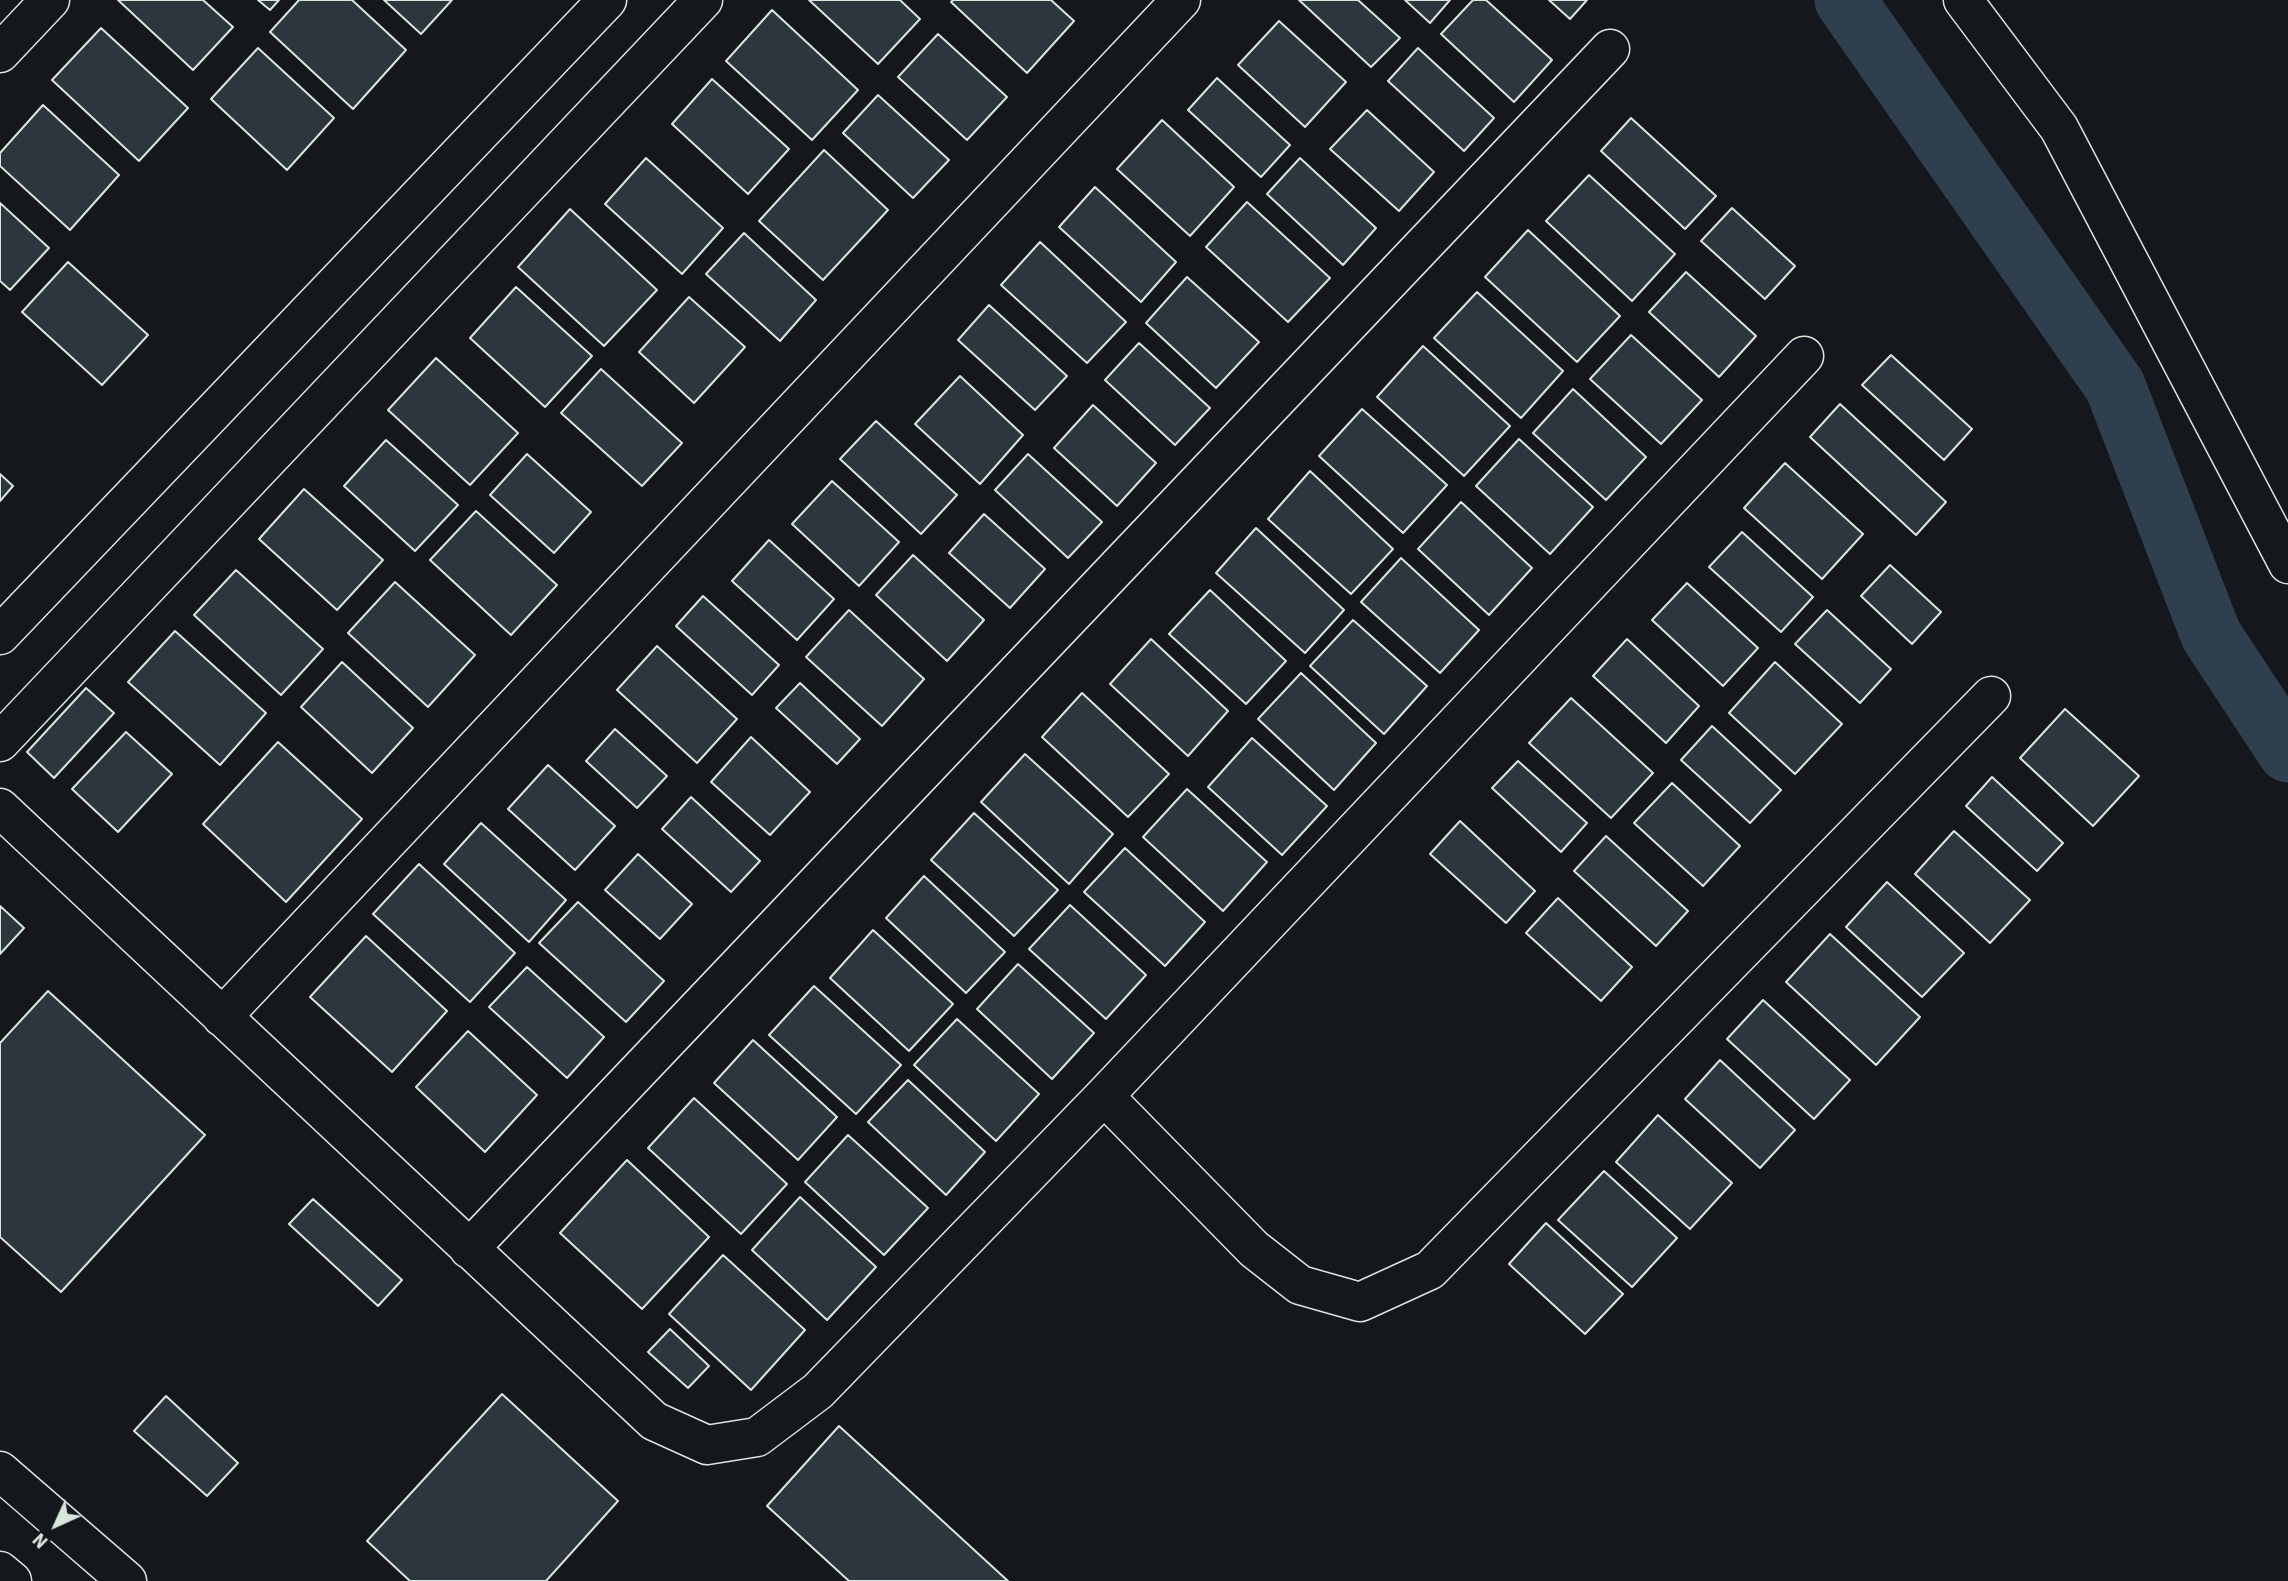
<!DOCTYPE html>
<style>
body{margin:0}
#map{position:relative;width:2288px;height:1581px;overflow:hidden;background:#14181c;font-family:"Source Sans 3",sans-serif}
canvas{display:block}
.north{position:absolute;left:21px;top:1490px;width:70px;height:70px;-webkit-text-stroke:5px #14181c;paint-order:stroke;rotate:225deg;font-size:19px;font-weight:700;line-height:28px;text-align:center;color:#d8e6dc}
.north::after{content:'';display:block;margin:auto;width:24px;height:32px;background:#d8e6dc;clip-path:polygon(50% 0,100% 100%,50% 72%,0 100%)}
</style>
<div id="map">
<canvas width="2288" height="1581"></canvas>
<div class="north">N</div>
</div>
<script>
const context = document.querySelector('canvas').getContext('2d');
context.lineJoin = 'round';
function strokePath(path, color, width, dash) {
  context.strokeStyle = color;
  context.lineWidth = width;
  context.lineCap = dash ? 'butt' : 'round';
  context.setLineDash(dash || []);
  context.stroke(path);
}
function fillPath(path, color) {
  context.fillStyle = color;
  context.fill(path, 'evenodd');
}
const canal = new Path2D(`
 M 1845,0 L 2115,386 L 2211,635 L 2288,752`);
const building = new Path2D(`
 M 118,0 L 203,0 L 233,27 L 193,70 Z
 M 258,0 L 279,0 L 270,10 Z
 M 299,0 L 352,0 L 406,50 L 353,109 L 270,32 Z
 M 384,0 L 452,0 L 421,34 Z
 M 809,0 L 900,0 L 920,19 L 878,64 Z
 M 953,0 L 1051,0 L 1074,21 L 1027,73 L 951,2 Z
 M 1299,0 L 1358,0 L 1400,38 L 1371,67 Z
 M 1405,0 L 1450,0 L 1430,23 Z
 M 1473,0 L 1486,0 L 1552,60 L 1514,102 L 1441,34 Z
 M 1549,0 L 1587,0 L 1570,19 Z
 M 772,10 L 858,90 L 812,140 L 726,61 Z
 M 1279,21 L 1346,82 L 1305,127 L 1238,65 Z
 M 101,28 L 188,108 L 139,161 L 52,80 Z
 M 938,34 L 1007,97 L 967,140 L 898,77 Z
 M 258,48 L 334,118 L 287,170 L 211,99 Z
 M 1418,48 L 1494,118 L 1464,151 L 1388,81 Z
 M 1217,78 L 1290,145 L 1261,177 L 1188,110 Z
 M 712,79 L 789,149 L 748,194 L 672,124 Z
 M 878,95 L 949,160 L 913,198 L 843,133 Z
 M 43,105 L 119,175 L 70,230 L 0,166 L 0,153 Z
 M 1367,110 L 1434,172 L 1399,211 L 1330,149 Z
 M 1631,118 L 1716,196 L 1685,229 L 1601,151 Z
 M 1162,120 L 1234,187 L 1190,236 L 1117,169 Z
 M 824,150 L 888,210 L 823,280 L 759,221 Z
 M 646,158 L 723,228 L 682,274 L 605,204 Z
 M 1300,158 L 1376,228 L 1343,265 L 1267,194 Z
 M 1589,175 L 1675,254 L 1632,301 L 1546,221 Z
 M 1095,187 L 1176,262 L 1141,302 L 1059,227 Z
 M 1247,202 L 1330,278 L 1288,322 L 1206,247 Z
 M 0,203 L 49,248 L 10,290 L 0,281 Z
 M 1732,208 L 1795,266 L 1765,299 L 1701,241 Z
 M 570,209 L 657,290 L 604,346 L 518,267 Z
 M 1528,230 L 1620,316 L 1577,362 L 1485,277 Z
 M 744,233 L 816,300 L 780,341 L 706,274 Z
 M 1040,242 L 1126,322 L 1087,363 L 1001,285 Z
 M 68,262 L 148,335 L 102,385 L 22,312 Z
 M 1686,272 L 1756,336 L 1719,377 L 1649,312 Z
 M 1187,277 L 1259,342 L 1216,388 L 1146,323 Z
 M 516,287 L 592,356 L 545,407 L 470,338 Z
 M 1477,292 L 1563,371 L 1521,418 L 1434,338 Z
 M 689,297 L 745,347 L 694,403 L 639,352 Z
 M 989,305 L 1067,376 L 1035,410 L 958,340 Z
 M 1631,335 L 1702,400 L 1661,444 L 1590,379 Z
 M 1139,343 L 1210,408 L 1175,445 L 1105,380 Z
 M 1423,346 L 1510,426 L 1464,476 L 1377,397 Z
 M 1891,355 L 1972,429 L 1944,460 L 1862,385 Z
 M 436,358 L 518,433 L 470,485 L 388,410 Z
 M 601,369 L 682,443 L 642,486 L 561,413 Z
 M 960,376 L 1023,435 L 980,484 L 915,424 Z
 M 1573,389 L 1646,457 L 1606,500 L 1533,433 Z
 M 1840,404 L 1946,502 L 1916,535 L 1810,437 Z
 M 1093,405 L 1156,463 L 1117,506 L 1054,448 Z
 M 1362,409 L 1447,485 L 1403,533 L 1319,456 Z
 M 876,421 L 957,495 L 921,534 L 840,459 Z
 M 1519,439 L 1593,507 L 1550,554 L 1476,486 Z
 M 386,440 L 458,505 L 415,551 L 344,486 Z
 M 527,454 L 591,512 L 554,553 L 490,495 Z
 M 1028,454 L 1102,522 L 1068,558 L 995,490 Z
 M 1785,463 L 1863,534 L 1822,579 L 1744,508 Z
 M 1310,471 L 1393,549 L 1351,594 L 1268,519 Z
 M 0,474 L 13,486 L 0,501 Z
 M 832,481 L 899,542 L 859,586 L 792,524 Z
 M 304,489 L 383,560 L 337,610 L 259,539 Z
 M 1461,502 L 1532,568 L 1489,615 L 1418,549 Z
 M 476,511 L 557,585 L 511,635 L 430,560 Z
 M 984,514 L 1045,569 L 1010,608 L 949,553 Z
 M 1256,528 L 1344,610 L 1305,653 L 1216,573 Z
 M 1742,532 L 1813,597 L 1781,632 L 1709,567 Z
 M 769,540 L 834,599 L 797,640 L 732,581 Z
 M 913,555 L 984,620 L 947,661 L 876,595 Z
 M 1401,558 L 1479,630 L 1440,673 L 1361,602 Z
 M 1890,565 L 1941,612 L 1912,644 L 1861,596 Z
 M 236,570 L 323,649 L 281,695 L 194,615 Z
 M 395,582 L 475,655 L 428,707 L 348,633 Z
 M 1687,583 L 1758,648 L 1723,686 L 1652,620 Z
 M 1210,590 L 1286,661 L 1246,704 L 1169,634 Z
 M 703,596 L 779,665 L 752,695 L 676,626 Z
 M 849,610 L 924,679 L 882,726 L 806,657 Z
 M 1827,610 L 1891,669 L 1860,703 L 1795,644 Z
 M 1353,620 L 1427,686 L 1384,734 L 1310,666 Z
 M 175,631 L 266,713 L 220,765 L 128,682 Z
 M 1151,639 L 1228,711 L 1188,756 L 1110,684 Z
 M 1627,639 L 1699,706 L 1666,743 L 1593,676 Z
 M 657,646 L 737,719 L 697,763 L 617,690 Z
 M 342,662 L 413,728 L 372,773 L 301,707 Z
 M 1775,662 L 1842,724 L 1795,774 L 1729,713 Z
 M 1301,673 L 1376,743 L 1334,790 L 1258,719 Z
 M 800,683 L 860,739 L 837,764 L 776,708 Z
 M 86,688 L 114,713 L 54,778 L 27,752 Z
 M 1082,693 L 1169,774 L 1128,817 L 1042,737 Z
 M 1571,698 L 1653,773 L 1611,818 L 1529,743 Z
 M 2065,709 L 2139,776 L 2093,826 L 2020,758 Z
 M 1712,726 L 1781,790 L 1750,823 L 1681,760 Z
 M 615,729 L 667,776 L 637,808 L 586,761 Z
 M 126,732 L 172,774 L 118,832 L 72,789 Z
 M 751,737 L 810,792 L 770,835 L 711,782 Z
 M 1252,738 L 1327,806 L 1282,855 L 1208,787 Z
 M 278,742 L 362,819 L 286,902 L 203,824 Z
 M 1025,754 L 1113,834 L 1069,884 L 981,802 Z
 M 1518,761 L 1587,823 L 1561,852 L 1492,788 Z
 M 548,765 L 615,826 L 575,870 L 508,809 Z
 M 1992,777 L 2063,843 L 2037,871 L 1966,806 Z
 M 1672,783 L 1740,846 L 1703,886 L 1634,823 Z
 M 1187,789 L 1267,862 L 1223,911 L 1143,837 Z
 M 691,797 L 760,861 L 731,892 L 662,829 Z
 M 974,813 L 1058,890 L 1014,936 L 931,860 Z
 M 1460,821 L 1535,891 L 1506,923 L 1430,854 Z
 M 481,823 L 566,900 L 529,942 L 444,864 Z
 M 1954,831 L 2030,900 L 1990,943 L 1915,874 Z
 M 1606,836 L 1688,911 L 1656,946 L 1574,871 Z
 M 1125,848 L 1205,922 L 1165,966 L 1084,892 Z
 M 638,854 L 692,904 L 660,939 L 605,890 Z
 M 419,864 L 515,953 L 470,1002 L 373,914 Z
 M 924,876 L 1005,952 L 966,993 L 886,918 Z
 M 1887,882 L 1964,953 L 1922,997 L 1846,927 Z
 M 1558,898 L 1632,967 L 1601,1001 L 1526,933 Z
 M 578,902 L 664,981 L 626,1022 L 539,943 Z
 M 1070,905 L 1146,975 L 1106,1019 L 1029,949 Z
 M 0,906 L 24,928 L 0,954 Z
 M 873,930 L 953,1004 L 909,1051 L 830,978 Z
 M 1830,934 L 1920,1017 L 1876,1065 L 1786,982 Z
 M 366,936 L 447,1011 L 392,1072 L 310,997 Z
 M 1018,964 L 1094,1033 L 1052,1079 L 977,1009 Z
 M 527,967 L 604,1037 L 567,1078 L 489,1007 Z
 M 814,986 L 901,1065 L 856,1114 L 769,1035 Z
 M 48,991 L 205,1135 L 61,1292 L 0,1237 L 0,1043 Z
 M 1763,1000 L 1850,1080 L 1814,1119 L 1727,1039 Z
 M 957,1019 L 1039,1094 L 996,1141 L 914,1065 Z
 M 468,1031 L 537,1095 L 485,1152 L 416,1087 Z
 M 753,1040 L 837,1117 L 798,1160 L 714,1083 Z
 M 1720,1060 L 1795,1130 L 1760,1168 L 1685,1099 Z
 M 908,1080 L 985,1152 L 946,1195 L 868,1122 Z
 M 694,1098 L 787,1184 L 741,1234 L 648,1148 Z
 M 1658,1115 L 1732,1183 L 1690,1229 L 1616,1162 Z
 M 848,1135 L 928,1208 L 884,1255 L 805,1182 Z
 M 627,1160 L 709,1237 L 642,1309 L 560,1233 Z
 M 1604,1171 L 1677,1238 L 1632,1287 L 1558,1220 Z
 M 800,1197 L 876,1267 L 827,1320 L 752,1250 Z
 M 313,1199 L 402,1280 L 378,1306 L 289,1224 Z
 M 1546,1223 L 1623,1294 L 1585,1334 L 1509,1264 Z
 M 723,1255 L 805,1330 L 751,1390 L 669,1314 Z
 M 670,1329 L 709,1366 L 688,1388 L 648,1352 Z
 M 502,1394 L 618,1501 L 546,1581 L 410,1581 L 367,1541 Z
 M 166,1396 L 238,1463 L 207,1496 L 134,1431 Z
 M 839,1426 L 1008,1581 L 849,1581 L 767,1506 Z`);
const minor = new Path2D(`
 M 1963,0 L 2059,128 L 2288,564
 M 0,53 L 50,0
 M 0,635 L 607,0
 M 0,742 L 703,0
 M 0,808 L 654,1421 L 707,1445 L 757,1437 L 818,1391 L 1104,1096 L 1804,356
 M 222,1017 L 1181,0
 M 1104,1096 L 1254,1249 L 1300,1285 L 1360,1302 L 1430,1270 L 1991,696
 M 469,1249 L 1610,49`);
const tertiary = new Path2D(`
 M 0,1471 L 127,1581
 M 0,1571 L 12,1581`);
strokePath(canal, '#2f3f4d', 61);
fillPath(building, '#2c363c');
strokePath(building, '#d8e6dc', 2);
strokePath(minor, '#d8e6dc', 41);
strokePath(tertiary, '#d8e6dc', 41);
strokePath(minor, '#14181c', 38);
strokePath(tertiary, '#14181c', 38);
</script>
